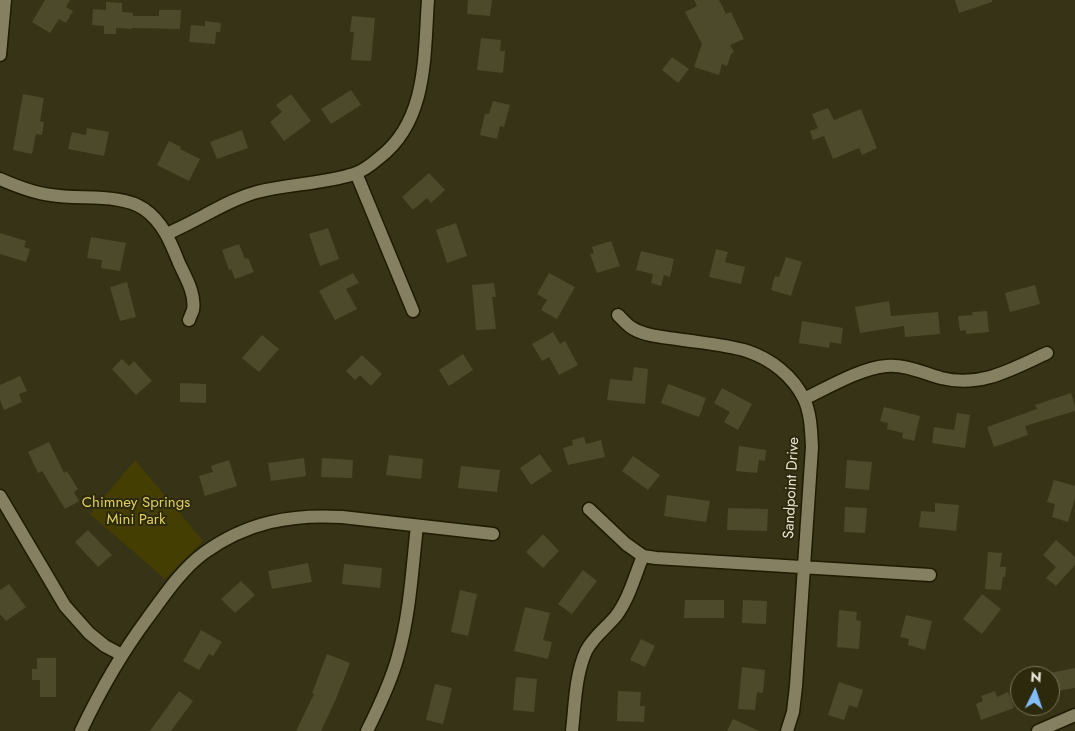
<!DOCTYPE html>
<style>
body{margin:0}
#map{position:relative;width:1075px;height:731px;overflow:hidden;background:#373316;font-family:Jost,sans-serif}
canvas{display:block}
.north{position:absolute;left:1010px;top:666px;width:50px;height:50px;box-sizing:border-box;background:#2d290c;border:1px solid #77745c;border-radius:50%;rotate:4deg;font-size:14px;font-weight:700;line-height:20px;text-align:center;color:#e6e4d3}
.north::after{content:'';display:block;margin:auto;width:18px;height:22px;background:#83bcfb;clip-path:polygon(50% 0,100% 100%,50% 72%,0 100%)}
</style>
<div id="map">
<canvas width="1075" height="731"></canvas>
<div class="north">N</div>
</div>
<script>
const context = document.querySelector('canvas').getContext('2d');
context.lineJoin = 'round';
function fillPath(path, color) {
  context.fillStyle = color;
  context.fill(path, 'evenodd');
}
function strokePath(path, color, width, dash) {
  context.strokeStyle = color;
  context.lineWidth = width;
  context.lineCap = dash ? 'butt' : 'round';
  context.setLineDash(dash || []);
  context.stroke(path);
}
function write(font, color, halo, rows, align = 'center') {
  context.font = font + ' Jost,sans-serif';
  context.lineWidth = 4;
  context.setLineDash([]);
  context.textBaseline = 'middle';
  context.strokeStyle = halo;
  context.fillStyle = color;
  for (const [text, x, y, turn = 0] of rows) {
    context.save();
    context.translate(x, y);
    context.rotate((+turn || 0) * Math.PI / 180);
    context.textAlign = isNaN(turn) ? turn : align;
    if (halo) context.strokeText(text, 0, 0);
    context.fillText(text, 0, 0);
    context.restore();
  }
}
const green = new Path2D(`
 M 135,460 L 203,541 L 165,579 L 90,514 Z`);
const building = new Path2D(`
 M 45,0 L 70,0 L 66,7 L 73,11 L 66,23 L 59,19 L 50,33 L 32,22 Z
 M 468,0 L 492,0 L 490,16 L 467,14 Z
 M 694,0 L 719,0 L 726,14 L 731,12 L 744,39 L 730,45 L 734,52 L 731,54 L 727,66 L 722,64 L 719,75 L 694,67 L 702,44 L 685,12 L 697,6 Z
 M 955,0 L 992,0 L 992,2 L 959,13 Z
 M 106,2 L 122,3 L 122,12 L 133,13 L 133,16 L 159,16 L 159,10 L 181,10 L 180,29 L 132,28 L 132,29 L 116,28 L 116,34 L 104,34 L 104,26 L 92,25 L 93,9 L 106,10 Z
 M 352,16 L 375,18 L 371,61 L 351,60 L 354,32 L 350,32 Z
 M 205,21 L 221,23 L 220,32 L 216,32 L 215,44 L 189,42 L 191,25 L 205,26 Z
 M 481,38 L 501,40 L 500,51 L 505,51 L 503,73 L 477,70 Z
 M 672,57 L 689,69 L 678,83 L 662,70 Z
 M 351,90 L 361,105 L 331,124 L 321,109 Z
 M 23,94 L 44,98 L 40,121 L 44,122 L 42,135 L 36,134 L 32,154 L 13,150 Z
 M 291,94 L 311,121 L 284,141 L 270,122 L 282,112 L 276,105 Z
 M 493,101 L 510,105 L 504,127 L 500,126 L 497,139 L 480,135 L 485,114 L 489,114 Z
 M 828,108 L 834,120 L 861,109 L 877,148 L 862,155 L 859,148 L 833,159 L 824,136 L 813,140 L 810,131 L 818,128 L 812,114 Z
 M 87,128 L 109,132 L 104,156 L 68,149 L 72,132 L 86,135 Z
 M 242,130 L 248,148 L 217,159 L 210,142 Z
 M 169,141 L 181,147 L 180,149 L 200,159 L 189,181 L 157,165 Z
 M 429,173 L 445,190 L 431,203 L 427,198 L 413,210 L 402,197 Z
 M 456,223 L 467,256 L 447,263 L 436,230 Z
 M 328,228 L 339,259 L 320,266 L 309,234 Z
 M 0,233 L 26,241 L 24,247 L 30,249 L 26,262 L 0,254 Z
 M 91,237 L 126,243 L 120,271 L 101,268 L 102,260 L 87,258 Z
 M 611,241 L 620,266 L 597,273 L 590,254 L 594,253 L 592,247 Z
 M 239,244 L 245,259 L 248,258 L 254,272 L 235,279 L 231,269 L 229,270 L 222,250 Z
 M 716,249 L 728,252 L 725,262 L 745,267 L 741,284 L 709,277 Z
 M 641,251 L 674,259 L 670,277 L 664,275 L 661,286 L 651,283 L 653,274 L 636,270 Z
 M 786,257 L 802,262 L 791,296 L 771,290 L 775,276 L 779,277 Z
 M 353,273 L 359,283 L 346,289 L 357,309 L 335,320 L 319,291 Z
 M 549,273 L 575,287 L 557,319 L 541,310 L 547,300 L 537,294 Z
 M 127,282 L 136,317 L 120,321 L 110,287 Z
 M 494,283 L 496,297 L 492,297 L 496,329 L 476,330 L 472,285 Z
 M 1035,285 L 1040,304 L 1010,312 L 1005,293 Z
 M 889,301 L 891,316 L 938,312 L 940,334 L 905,337 L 904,326 L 860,333 L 855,307 Z
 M 987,311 L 989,332 L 966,334 L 966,330 L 960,331 L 958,316 L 973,315 L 972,312 Z
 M 802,321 L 843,328 L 841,344 L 830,342 L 829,348 L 799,343 Z
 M 553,332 L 560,344 L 565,341 L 578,365 L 559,375 L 549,357 L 542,361 L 532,344 Z
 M 262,335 L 279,349 L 259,372 L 242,358 Z
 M 463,354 L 473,370 L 449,386 L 439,370 Z
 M 362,355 L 382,374 L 371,386 L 360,375 L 355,380 L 346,371 Z
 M 122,359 L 129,366 L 134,361 L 152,381 L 136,395 L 112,369 Z
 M 634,367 L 648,369 L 645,404 L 607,400 L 610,379 L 632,381 Z
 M 20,376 L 27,391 L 19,394 L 22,402 L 4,410 L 0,400 L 0,385 Z
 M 180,383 L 206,384 L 206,403 L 180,402 Z
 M 668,384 L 706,398 L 699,417 L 661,403 Z
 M 722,388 L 752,404 L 738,430 L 724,422 L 730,412 L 714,403 Z
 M 1071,393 L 1075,406 L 1075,411 L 1025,426 L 1028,435 L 994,447 L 987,427 L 1037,409 L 1035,405 Z
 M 884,407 L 920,416 L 914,441 L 902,438 L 903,433 L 887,429 L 888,423 L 880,421 Z
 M 957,413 L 970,415 L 965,448 L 932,443 L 934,427 L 954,430 Z
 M 584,437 L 586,444 L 601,440 L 605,457 L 568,465 L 563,448 L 573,445 L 572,440 Z
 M 49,442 L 64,473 L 67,471 L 78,489 L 74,492 L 79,501 L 65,509 L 42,471 L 38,473 L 28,452 Z
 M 739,446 L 766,450 L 765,461 L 759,460 L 757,473 L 736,471 Z
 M 540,454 L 552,471 L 531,485 L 520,468 Z
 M 389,455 L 423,459 L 421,479 L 386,475 Z
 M 633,456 L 660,475 L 648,490 L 622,471 Z
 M 304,458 L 306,476 L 271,481 L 268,463 Z
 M 322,458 L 353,460 L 352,478 L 321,477 Z
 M 229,460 L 237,486 L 205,496 L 199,476 L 213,472 L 211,466 Z
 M 847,460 L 872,462 L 869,490 L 845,488 Z
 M 461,466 L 500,470 L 497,492 L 458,488 Z
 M 1054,480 L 1075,486 L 1075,498 L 1068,522 L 1052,517 L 1055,504 L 1047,502 Z
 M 667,495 L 710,501 L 706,522 L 664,516 Z
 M 935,503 L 959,505 L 956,531 L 919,527 L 921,511 L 935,512 Z
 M 845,507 L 867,508 L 865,533 L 844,532 Z
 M 728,508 L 768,509 L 767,531 L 727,530 Z
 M 88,530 L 112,555 L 98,567 L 75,542 Z
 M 543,534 L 559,551 L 543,568 L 526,552 Z
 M 1056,540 L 1075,557 L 1075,565 L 1056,586 L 1046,578 L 1056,567 L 1043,555 Z
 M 988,552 L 1002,553 L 1000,567 L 1006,567 L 1005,577 L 1003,577 L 1001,590 L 985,589 Z
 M 308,563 L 312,582 L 272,589 L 268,571 Z
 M 344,564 L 382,568 L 380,588 L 342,584 Z
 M 583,570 L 597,581 L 572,614 L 558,604 Z
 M 241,581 L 255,595 L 235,613 L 221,599 Z
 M 9,584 L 26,607 L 6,621 L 0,614 L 0,590 Z
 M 460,590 L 477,594 L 468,636 L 451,632 Z
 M 982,594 L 1001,609 L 982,634 L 963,619 Z
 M 685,600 L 724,600 L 724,618 L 684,618 Z
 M 743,600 L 767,601 L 766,624 L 742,623 Z
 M 525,607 L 550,613 L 543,640 L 552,642 L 548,659 L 514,651 Z
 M 839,610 L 857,612 L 856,620 L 861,621 L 859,649 L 837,647 Z
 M 906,615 L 932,621 L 925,650 L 908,645 L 909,639 L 900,637 Z
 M 201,630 L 222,642 L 213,656 L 209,654 L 199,670 L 183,661 Z
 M 641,639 L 655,646 L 645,667 L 630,660 Z
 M 327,654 L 350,663 L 336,699 L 321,731 L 296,731 L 314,694 L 312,693 Z
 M 37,658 L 56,658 L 56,697 L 40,697 L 40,680 L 32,680 L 32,669 L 37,669 Z
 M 742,667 L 765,670 L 763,693 L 757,692 L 755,710 L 738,709 Z
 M 1075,668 L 1075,688 L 1050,692 L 1050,673 Z
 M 516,677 L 537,679 L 534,712 L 513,710 Z
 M 839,682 L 863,690 L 857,708 L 849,705 L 844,720 L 828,715 Z
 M 435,684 L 452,688 L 443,724 L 426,720 Z
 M 179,691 L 193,701 L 171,731 L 150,731 Z
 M 618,691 L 641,692 L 640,706 L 645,706 L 644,722 L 617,721 Z
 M 995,691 L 997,697 L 1008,692 L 1014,708 L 981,720 L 976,704 L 983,701 L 981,696 Z
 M 733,719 L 759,731 L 727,731 Z`);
const minor = new Path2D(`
 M 0,55 L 5,0
 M 356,173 L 413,311
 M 0,179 C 16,186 33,193 51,195 C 79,200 121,193 144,209 C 163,222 171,243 179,263 C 185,276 196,294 193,310 C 192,313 190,317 189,320
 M 167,234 C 180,228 192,222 205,215 C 222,206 238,197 257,192 C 288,184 322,184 354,174 C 363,171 372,164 379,158 C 428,121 424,55 428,0
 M 618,315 C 622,319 627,325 632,328 C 647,337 666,337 683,340 C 704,343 727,345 747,351 C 771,359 793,376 804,399 C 811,414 811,431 812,447 L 796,686 L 793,712 L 787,731
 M 804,399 C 827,388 861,368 886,366 C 905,364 923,373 941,378 C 981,388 1012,369 1047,353
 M 0,496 L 65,606 L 89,633 L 105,646 L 122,655
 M 589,509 L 626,544 L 643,556 L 656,558 L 930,575
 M 81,731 C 100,691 121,654 147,619 C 164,596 181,570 204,553 C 247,522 291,514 342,517 L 493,534
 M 367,731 C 379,707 391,682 398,656 C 410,614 412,569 417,526
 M 572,731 C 575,705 575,676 586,651 C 593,637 606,628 616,616 C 629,599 635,575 643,556
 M 1038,731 L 1075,715`);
const streetNames = [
 ["Sandpoint Drive",792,488,-87]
];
const parkNames = [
 ["Chimney Springs",136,503],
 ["Mini Park",136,520]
];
fillPath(green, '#453e03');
fillPath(building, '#4d4a2c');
strokePath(minor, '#1f1b00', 15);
strokePath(minor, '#848061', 12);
write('15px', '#e6e4d3', '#2d290c', streetNames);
write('15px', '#ddce5d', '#2d290c', parkNames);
</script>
